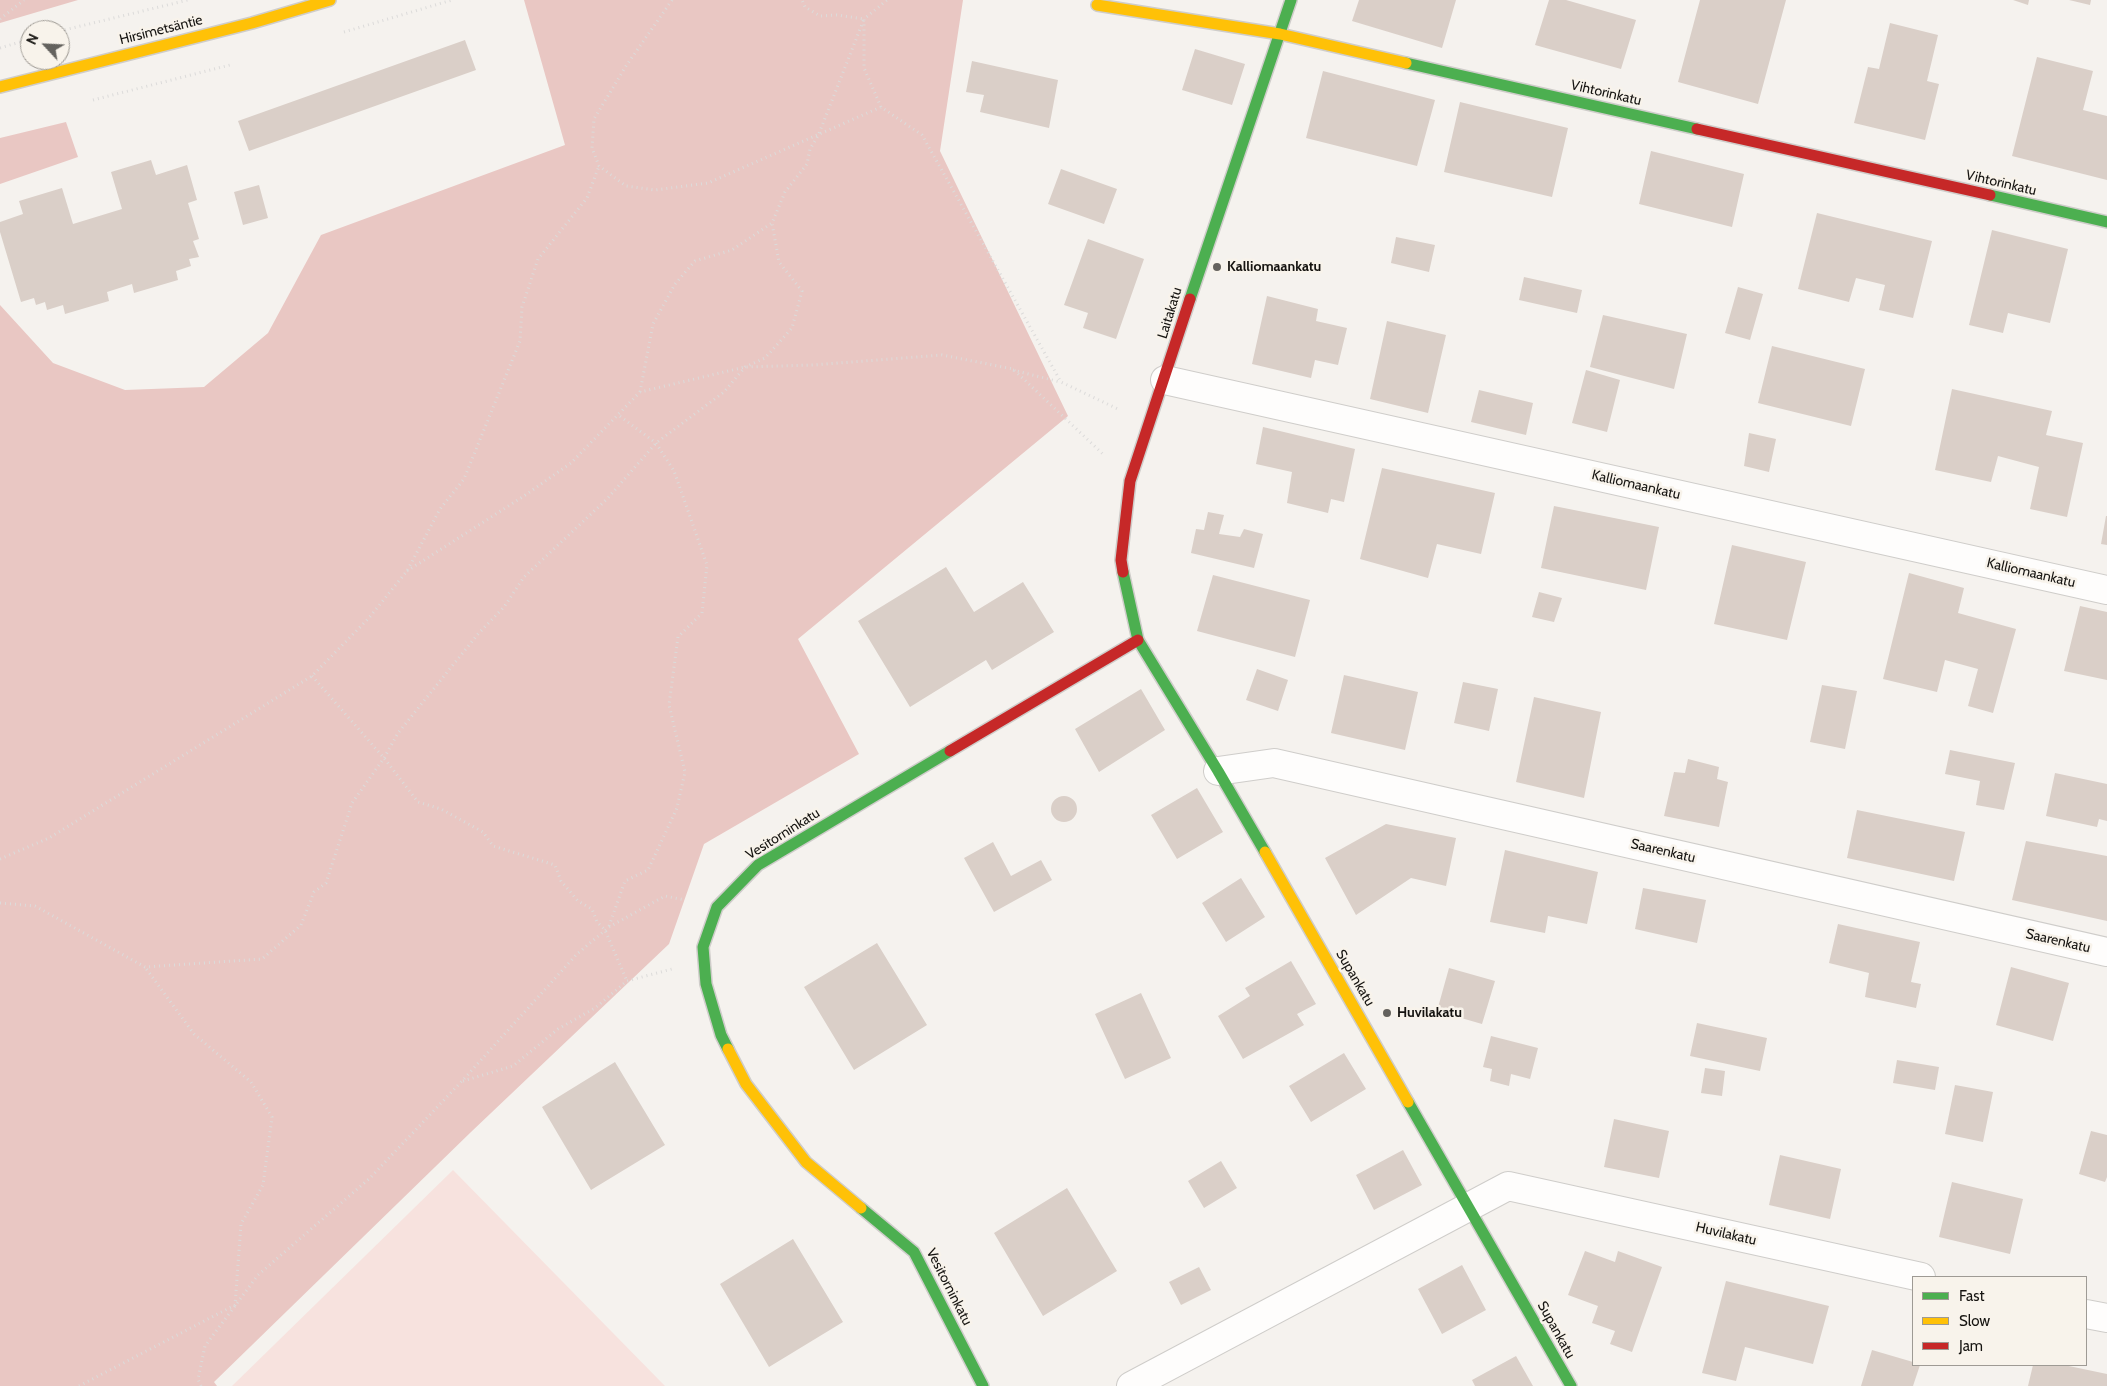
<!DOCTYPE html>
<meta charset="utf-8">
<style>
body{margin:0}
#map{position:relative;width:2107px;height:1386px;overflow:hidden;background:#f5f2ee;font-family:Cabin,sans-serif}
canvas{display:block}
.legend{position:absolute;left:1912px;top:1276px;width:175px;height:90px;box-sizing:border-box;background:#f8f3eb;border:1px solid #9e9a94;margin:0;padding:6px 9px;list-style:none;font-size:15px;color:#161411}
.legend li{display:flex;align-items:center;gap:10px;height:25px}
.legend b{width:25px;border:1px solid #9e9a94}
.north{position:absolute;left:20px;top:20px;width:50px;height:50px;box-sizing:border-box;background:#f8f3eb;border:1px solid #9e9a94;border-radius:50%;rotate:295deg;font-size:14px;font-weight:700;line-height:20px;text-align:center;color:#161411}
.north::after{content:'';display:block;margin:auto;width:18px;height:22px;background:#64625e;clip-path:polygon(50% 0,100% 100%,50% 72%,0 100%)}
</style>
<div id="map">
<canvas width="2107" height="1386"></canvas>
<ul class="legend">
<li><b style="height:6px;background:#4caf50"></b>Fast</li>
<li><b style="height:6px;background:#ffc107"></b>Slow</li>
<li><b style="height:6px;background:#c62828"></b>Jam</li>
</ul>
<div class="north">N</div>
</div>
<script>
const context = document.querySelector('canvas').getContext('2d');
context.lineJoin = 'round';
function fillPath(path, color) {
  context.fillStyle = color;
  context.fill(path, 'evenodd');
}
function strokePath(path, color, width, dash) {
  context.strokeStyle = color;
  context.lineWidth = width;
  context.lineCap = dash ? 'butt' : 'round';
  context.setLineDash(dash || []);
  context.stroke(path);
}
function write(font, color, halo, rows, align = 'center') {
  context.font = font + ' Cabin,sans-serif';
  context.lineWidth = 5;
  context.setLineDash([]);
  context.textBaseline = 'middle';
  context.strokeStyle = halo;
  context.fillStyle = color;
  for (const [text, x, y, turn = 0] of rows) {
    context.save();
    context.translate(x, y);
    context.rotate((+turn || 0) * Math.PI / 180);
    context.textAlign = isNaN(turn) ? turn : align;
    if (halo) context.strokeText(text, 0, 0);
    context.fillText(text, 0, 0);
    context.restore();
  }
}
const green = new Path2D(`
 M 453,1170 L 665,1386 L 232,1386 Z`);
const forest = new Path2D(`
 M 0,0 L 78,0 L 0,23 Z
 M 524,0 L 963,0 L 940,151 L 1068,416 L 798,639 L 859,754 L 704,844 L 669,944 L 471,1132 L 214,1382 L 217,1386 L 0,1386 L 0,305 L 53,363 L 125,390 L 204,387 L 268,333 L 321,235 L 565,145 Z
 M 66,122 L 78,157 L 0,184 L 0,138 Z`);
const building = new Path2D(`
 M 1359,0 L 1456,0 L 1442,48 L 1352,21 Z
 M 1549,0 L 1566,0 L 1636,20 L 1621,69 L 1535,45 Z
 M 1700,0 L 1786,0 L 1758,104 L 1678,82 Z
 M 2013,0 L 2029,0 L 2028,5 Z
 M 2069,0 L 2091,0 L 2090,5 Z
 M 1890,23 L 1938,35 L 1927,81 L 1939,84 L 1925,140 L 1854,123 L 1868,67 L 1879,69 Z
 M 465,40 L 476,70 L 249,151 L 238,121 Z
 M 1195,49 L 1245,64 L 1232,105 L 1182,90 Z
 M 2037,57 L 2093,71 L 2083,110 L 2107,116 L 2107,180 L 2012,156 Z
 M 972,61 L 1058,80 L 1049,128 L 980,112 L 984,95 L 966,92 Z
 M 1323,71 L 1435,100 L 1417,166 L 1306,138 Z
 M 1460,102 L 1568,128 L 1552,197 L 1444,172 Z
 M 1651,151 L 1744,174 L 1732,227 L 1639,204 Z
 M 151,160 L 156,175 L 187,165 L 197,200 L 188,203 L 199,239 L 193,241 L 199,257 L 189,259 L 191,266 L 176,271 L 178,280 L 134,293 L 132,284 L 107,292 L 109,301 L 65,314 L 63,305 L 47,310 L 45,302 L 36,305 L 34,298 L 21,302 L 0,232 L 0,222 L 23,214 L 19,201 L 62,188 L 73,224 L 122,209 L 111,172 Z
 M 1061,169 L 1117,189 L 1104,224 L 1048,204 Z
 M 259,185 L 268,218 L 243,225 L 234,192 Z
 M 1817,213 L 1932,241 L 1913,318 L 1879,310 L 1885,285 L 1856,278 L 1849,302 L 1798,289 Z
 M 1992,230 L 2068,249 L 2050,323 L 2008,313 L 2003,333 L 1969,325 Z
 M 1396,237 L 1435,245 L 1429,272 L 1391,263 Z
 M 1088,239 L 1144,259 L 1116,339 L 1083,328 L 1088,313 L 1064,305 Z
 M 1524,277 L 1582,290 L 1577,313 L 1519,300 Z
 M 1738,287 L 1763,294 L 1750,340 L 1725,333 Z
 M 1267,296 L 1318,309 L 1316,321 L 1347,328 L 1338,365 L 1315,360 L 1311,378 L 1252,364 Z
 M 1603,315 L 1687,334 L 1674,389 L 1590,367 Z
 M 1387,321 L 1446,335 L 1428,413 L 1370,399 Z
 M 1772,346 L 1865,369 L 1851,426 L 1758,403 Z
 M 1586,370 L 1620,380 L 1607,432 L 1572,423 Z
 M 1952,389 L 2052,411 L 2046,435 L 2083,443 L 2067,517 L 2030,509 L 2039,467 L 1998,456 L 1991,482 L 1935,470 Z
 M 1479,390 L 1533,403 L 1526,435 L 1471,422 Z
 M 1263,427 L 1355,449 L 1344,502 L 1331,499 L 1328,513 L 1287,503 L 1292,472 L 1256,464 Z
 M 1749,433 L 1776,439 L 1769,472 L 1744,466 Z
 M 1382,468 L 1495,493 L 1481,554 L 1437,544 L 1428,578 L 1360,559 Z
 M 1554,506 L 1659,527 L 1646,590 L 1541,568 Z
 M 1208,512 L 1224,515 L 1219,534 L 1240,537 L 1244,529 L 1263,534 L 1254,568 L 1191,553 L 1196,529 L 1204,530 Z
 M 2106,516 L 2107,516 L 2107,545 L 2101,544 Z
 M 1732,545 L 1806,562 L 1787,640 L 1714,624 Z
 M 946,567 L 974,612 L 1023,582 L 1054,632 L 992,670 L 986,660 L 910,707 L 858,621 Z
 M 1909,573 L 1964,588 L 1958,613 L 2016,629 L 1993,713 L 1968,706 L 1978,669 L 1945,660 L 1937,692 L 1883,679 Z
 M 1213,575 L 1310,600 L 1295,657 L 1197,631 Z
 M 1539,592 L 1562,598 L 1554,622 L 1532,617 Z
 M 2080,606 L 2107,612 L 2107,680 L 2064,671 Z
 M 1257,669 L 1288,680 L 1278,711 L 1246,700 Z
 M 1344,675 L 1418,692 L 1405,750 L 1331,733 Z
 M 1463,682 L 1498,689 L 1489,731 L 1454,723 Z
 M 1822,685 L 1857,691 L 1845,749 L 1810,742 Z
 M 1141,689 L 1165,730 L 1099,772 L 1075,729 Z
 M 1534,697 L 1601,712 L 1584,798 L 1516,782 Z
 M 1950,750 L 2015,763 L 2004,810 L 1976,805 L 1980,781 L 1945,774 Z
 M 1688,759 L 1719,767 L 1717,779 L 1728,782 L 1719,827 L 1664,816 L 1674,772 L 1685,773 Z
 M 2055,773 L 2107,784 L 2107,821 L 2099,819 L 2097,827 L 2046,816 Z
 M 1197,788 L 1223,832 L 1177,859 L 1151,815 Z
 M1051 809a13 13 0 1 1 26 0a13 13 0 1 1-26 0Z
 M 1857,810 L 1965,832 L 1954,881 L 1847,858 Z
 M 1386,824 L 1456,838 L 1446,886 L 1411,878 L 1356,915 L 1325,858 Z
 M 2026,841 L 2107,856 L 2107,921 L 2012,900 Z
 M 993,842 L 1011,876 L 1041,860 L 1052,880 L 994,912 L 964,858 Z
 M 1505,850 L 1598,872 L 1587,924 L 1548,916 L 1545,933 L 1490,922 Z
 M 1241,878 L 1265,917 L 1226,942 L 1202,903 Z
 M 1643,888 L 1706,900 L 1697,943 L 1635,929 Z
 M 1838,924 L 1920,942 L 1911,982 L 1921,984 L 1916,1008 L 1865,997 L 1869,973 L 1829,963 Z
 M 877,943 L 927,1025 L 854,1070 L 804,987 Z
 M 1291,961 L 1316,1004 L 1297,1014 L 1304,1025 L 1243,1059 L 1218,1016 L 1250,996 L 1245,988 Z
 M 2011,967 L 2069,983 L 2053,1041 L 1996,1025 Z
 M 1449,968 L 1495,981 L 1482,1024 L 1437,1011 Z
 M 1141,993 L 1171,1058 L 1125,1079 L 1095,1014 Z
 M 1697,1023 L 1767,1038 L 1760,1071 L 1690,1056 Z
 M 1491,1036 L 1538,1048 L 1530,1079 L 1511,1074 L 1509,1086 L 1490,1081 L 1492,1069 L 1483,1067 Z
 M 1344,1053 L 1366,1089 L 1311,1122 L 1289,1086 Z
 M 1897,1060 L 1939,1067 L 1935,1090 L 1893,1083 Z
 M 615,1062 L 665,1145 L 591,1190 L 542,1107 Z
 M 1705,1068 L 1725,1071 L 1722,1096 L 1701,1093 Z
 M 1955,1085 L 1993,1092 L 1983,1142 L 1945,1134 Z
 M 1614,1119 L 1669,1131 L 1659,1178 L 1604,1167 Z
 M 2091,1131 L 2107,1135 L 2107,1177 L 2105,1182 L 2079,1174 Z
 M 1403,1150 L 1422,1185 L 1374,1210 L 1356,1175 Z
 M 1780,1155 L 1841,1169 L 1830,1219 L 1769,1205 Z
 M 1221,1161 L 1237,1188 L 1204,1208 L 1188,1181 Z
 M 1952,1182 L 2023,1199 L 2010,1254 L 1939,1237 Z
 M 1067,1188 L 1117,1271 L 1043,1316 L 994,1233 Z
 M 793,1239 L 843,1322 L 769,1367 L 720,1284 Z
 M 1585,1251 L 1615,1262 L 1618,1251 L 1662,1267 L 1632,1352 L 1610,1344 L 1615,1331 L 1592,1323 L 1598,1306 L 1568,1295 Z
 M 1462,1265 L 1486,1310 L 1442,1334 L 1418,1289 Z
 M 1199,1267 L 1211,1290 L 1181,1305 L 1169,1282 Z
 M 1726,1281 L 1829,1306 L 1813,1364 L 1745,1347 L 1736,1381 L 1702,1373 Z
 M 1872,1350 L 1913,1362 L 1913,1365 L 1920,1365 L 1913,1386 L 1861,1386 Z
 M 1516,1356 L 1533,1386 L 1475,1386 L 1472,1380 Z
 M 2033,1365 L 2064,1365 L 2107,1374 L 2107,1386 L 2028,1386 Z`);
const path = new Path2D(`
 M 672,0 L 626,66 L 594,119 L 592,148 L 599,166 L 626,186 L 655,190 L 708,183 L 881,107 L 922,135 L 1061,382 L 1120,410
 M 0,19 L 24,0
 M 60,31 L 188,0
 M 344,32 L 452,0
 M 0,48 L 30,39
 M 93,100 L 230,65
 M 881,107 L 864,68 L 864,19 L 887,0
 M 1013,370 L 1060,382
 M 640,392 L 653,324 L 675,284 L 695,261 L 732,250 L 772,223 L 785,192 L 807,164 L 810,149 L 818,136 L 864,19 L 837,15 L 820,16 L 805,7 L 802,0
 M 407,571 L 524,496 L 571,463 L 640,392 L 745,367 L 813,365 L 942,355 L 1013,369 L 1105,456
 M 312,676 L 384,758 L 418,802 L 441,809 L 483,832 L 493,846 L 555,865 L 561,881 L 578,901 L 592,909 L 597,922 L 605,930 L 627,981
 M 0,859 L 49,838 L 312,676 L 368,619 L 407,571 L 440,509 L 464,479 L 520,341 L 522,307 L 538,259 L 587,198 L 599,166
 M 0,903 L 35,906 L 145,967 L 262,959 L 301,925 L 314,892 L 326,883 L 352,803 L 384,758 L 398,733 L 478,634 L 504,607 L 524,577 L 607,499 L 656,443 L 724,392 L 745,367 L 765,358 L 792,328 L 802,291 L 779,262 L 772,223
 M 609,926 L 625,881 L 648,870 L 677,808 L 685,772 L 669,705 L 678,637 L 702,613 L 707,565 L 674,471 L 656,443 L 617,414
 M 463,1081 L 513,1066 L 558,1029 L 595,1008 L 627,981 L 672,969
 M 79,1386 L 235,1305 L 241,1224 L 263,1185 L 272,1117 L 251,1082 L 194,1034 L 145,967
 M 201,1386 L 198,1379 L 205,1346 L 258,1275 L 370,1178 L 462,1081 L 577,954 L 609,927 L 665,896 L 685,900`);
const street = new Path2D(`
 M 1165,380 L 2107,590
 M 1218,771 L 1274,763 L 2107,952
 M 2086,1314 L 2107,1318
 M 1131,1386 L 1508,1186 L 1921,1277`);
const fast = new Path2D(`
 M 1406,63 L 1697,129
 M 1990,195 L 2107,222
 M 1190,299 L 1291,0
 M 1123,572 L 1138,640 L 1218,771 L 1265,852
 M 728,1049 L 721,1035 L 706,984 L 703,947 L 717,907 L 758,865 L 950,751
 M 1408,1102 L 1571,1386
 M 861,1208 L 914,1252 L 983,1386`);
const slow = new Path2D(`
 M 1097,5 L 1280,34 L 1406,63
 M 0,87 L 252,23 L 330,0
 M 1265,852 L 1408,1102
 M 728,1049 L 746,1084 L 806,1162 L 861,1208`);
const jam = new Path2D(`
 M 1697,129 L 1990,195
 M 1123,572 L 1121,560 L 1130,481 L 1190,299
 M 950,751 L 1138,640`);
const markers = [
 [1217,267,5,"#64625e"],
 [1387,1013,5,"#64625e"]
];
const streetNames = [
 ["Hirsimetsäntie",161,30,-14],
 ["Vihtorinkatu",1606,93,13],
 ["Vihtorinkatu",2001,183,13],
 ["Laitakatu",1170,313,-73],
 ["Kalliomaankatu",1636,485,13],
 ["Kalliomaankatu",2031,573,13],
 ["Vesitorninkatu",783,834,-32],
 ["Saarenkatu",1663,851,13],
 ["Saarenkatu",2058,941,13],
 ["Supankatu",1355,978,60],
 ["Huvilakatu",1726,1234,13],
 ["Vesitorninkatu",949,1287,63],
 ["Supankatu",1556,1330,61]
];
const poiNames = [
 ["Kalliomaankatu",1227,267],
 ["Huvilakatu",1397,1013]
];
fillPath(green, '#f7e2de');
fillPath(forest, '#e9c7c3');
fillPath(building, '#dacfc8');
strokePath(street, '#cfcdca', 30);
strokePath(fast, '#cfcdca', 14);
strokePath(slow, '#cfcdca', 14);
strokePath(jam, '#cfcdca', 14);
strokePath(path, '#dcdbda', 3, [1, 4]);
strokePath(street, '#fefdfc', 28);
strokePath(fast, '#4caf50', 11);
strokePath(slow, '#ffc107', 11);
strokePath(jam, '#c62828', 11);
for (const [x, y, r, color] of markers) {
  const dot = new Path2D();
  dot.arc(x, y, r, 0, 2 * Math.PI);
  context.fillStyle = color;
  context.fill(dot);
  strokePath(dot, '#f8f3eb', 2);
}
write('14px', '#161411', '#f8f3eb', streetNames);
write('bold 14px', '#161411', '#f8f3eb', poiNames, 'left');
</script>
